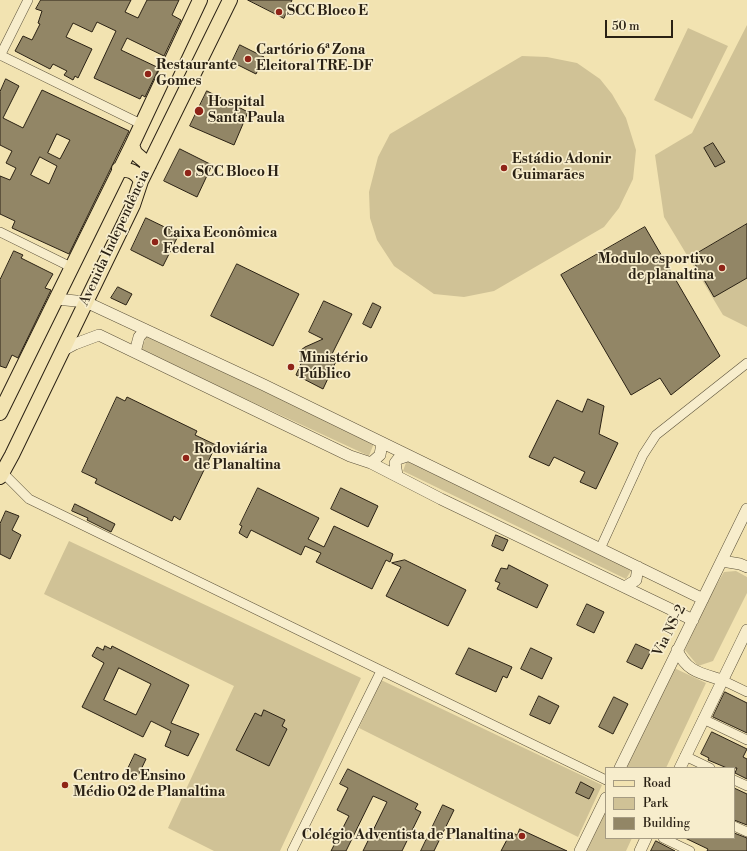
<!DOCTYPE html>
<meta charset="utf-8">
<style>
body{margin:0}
#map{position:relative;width:747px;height:851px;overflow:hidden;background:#f2e3b1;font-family:"Libre Bodoni",serif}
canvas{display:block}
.legend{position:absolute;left:605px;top:767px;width:130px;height:72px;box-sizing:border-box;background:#f7edcc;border:1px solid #a59b82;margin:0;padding:5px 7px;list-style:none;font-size:12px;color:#2a2114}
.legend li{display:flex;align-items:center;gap:8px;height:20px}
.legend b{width:20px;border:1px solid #a59b82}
.scale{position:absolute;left:605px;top:20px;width:68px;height:18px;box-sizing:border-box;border:2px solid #2a2114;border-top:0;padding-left:5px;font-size:12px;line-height:14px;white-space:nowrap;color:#2a2114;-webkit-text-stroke:3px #f7edcc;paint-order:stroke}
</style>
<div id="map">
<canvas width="747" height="851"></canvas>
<ul class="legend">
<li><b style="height:5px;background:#f2e3b1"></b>Road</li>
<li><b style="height:11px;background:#d0c296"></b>Park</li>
<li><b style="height:11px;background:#928666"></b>Building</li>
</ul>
<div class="scale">50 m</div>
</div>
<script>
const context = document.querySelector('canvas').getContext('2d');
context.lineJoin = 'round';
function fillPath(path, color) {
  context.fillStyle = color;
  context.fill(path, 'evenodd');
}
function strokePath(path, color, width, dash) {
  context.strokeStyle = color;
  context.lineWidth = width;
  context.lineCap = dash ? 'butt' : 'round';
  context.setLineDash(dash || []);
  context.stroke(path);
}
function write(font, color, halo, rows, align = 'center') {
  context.font = font + ' "Libre Bodoni",serif';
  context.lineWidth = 3.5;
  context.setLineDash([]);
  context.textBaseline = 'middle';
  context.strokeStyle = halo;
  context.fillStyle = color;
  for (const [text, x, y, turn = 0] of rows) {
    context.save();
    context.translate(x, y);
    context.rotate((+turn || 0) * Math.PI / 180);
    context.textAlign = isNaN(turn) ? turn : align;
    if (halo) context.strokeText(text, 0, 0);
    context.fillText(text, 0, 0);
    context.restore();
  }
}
const green = new Path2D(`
 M 747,25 L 747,327 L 723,315 L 664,217 L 655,155 L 692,133 Z
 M 688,28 L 728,46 L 692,119 L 654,100 Z
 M 522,56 L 547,57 L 577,63 L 600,79 L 612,94 L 626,118 L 636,150 L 633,179 L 619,208 L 604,227 L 494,291 L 464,297 L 434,294 L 394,266 L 377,240 L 370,218 L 369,192 L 378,157 L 390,134 Z
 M 147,336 L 374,443 L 369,456 L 140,350 Z
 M 407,460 L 632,569 L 626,579 L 403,471 Z
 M 69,541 L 361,678 L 280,851 L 214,851 L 168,828 L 234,686 L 44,594 Z
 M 736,571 L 747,577 L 747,593 L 713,661 L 698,666 L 685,650 L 709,598 L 724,572 Z
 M 672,667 L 706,683 L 666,768 L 623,768 Z
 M 381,680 L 602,785 L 578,837 L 359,728 Z
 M 606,803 L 606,838 L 632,838 L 626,851 L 583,851 Z`);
const building = new Path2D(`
 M 41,0 L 131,0 L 125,12 L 138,18 L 147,0 L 179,0 L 172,15 L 181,20 L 164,56 L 127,38 L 121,50 L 159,68 L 145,97 L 142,95 L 140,99 L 94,78 L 116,31 L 97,22 L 92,32 L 73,23 L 66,37 L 92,49 L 78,78 L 75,76 L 73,80 L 64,75 L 67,71 L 53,64 L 50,69 L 15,51 L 23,36 L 32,40 L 40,24 L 38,23 L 42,11 L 36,9 Z
 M 248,0 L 292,0 L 284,18 Z
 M 240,45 L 264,57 L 256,74 L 232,62 Z
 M 6,79 L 19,86 L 3,118 L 23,128 L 42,90 L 129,131 L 69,254 L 12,228 L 15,221 L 0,214 L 0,176 L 10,180 L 16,168 L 6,163 L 12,151 L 0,145 L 0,92 ZM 57,134 L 70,140 L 60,159 L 48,153 ZM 40,157 L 57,166 L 49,184 L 31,175 Z
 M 207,91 L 248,112 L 234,145 L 190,126 Z
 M 713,143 L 725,162 L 715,167 L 704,148 Z
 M 180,149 L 212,165 L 197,197 L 164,181 Z
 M 146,218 L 179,234 L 163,266 L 131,250 Z
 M 747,224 L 747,278 L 714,297 L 691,257 Z
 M 645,227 L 720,356 L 671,395 L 660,378 L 631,395 L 561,275 Z
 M 14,251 L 23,255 L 21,258 L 53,274 L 45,288 L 51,290 L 18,358 L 12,355 L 6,368 L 0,366 L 0,280 Z
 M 237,264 L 299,294 L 273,346 L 211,316 Z
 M 118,287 L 132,294 L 126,305 L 111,298 Z
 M 324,301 L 352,314 L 332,354 L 338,357 L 323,389 L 296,375 L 303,359 L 301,350 L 305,347 L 323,339 L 309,332 Z
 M 373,303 L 381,307 L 371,328 L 363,324 Z
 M 117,397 L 125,401 L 127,397 L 197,431 L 195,435 L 216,445 L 180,520 L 174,516 L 172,521 L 152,511 L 95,483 L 97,479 L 82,472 Z
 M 588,399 L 604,406 L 599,434 L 618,443 L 596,489 L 580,482 L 585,472 L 554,457 L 549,466 L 529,457 L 557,400 L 582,412 Z
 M 258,488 L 319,518 L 308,539 L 324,547 L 334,526 L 393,554 L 390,562 L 386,560 L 372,589 L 316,562 L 321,553 L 305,546 L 301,555 L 251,530 L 247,538 L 239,533 L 242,526 L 240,525 Z
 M 341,488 L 378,506 L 368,527 L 331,509 Z
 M 75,504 L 115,524 L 111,532 L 87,520 L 88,518 L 72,511 Z
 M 6,511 L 19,516 L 12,530 L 21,535 L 10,559 L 0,554 L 0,524 Z
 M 496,535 L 508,540 L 503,551 L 492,546 Z
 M 405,560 L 466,590 L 448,626 L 386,596 L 401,567 L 392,563 Z
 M 509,565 L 548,585 L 537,608 L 497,589 L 500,583 L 495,581 L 501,568 L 507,569 Z
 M 587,604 L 604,612 L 594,633 L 577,625 Z
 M 636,644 L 651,651 L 642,669 L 627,662 Z
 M 105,646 L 111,649 L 112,646 L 189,685 L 171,723 L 199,734 L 188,756 L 165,746 L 171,731 L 151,721 L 143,737 L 82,707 L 104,663 L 92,656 L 97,647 L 103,650 ZM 119,668 L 151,684 L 136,715 L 104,700 Z
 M 469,648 L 512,667 L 507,678 L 503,676 L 496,692 L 456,674 Z
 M 531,648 L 552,658 L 542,679 L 521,669 Z
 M 725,692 L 747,703 L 747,733 L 713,717 Z
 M 539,696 L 559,706 L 550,724 L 530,715 Z
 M 614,697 L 628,704 L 613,734 L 599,727 Z
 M 264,710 L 285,720 L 282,726 L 287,729 L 269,766 L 236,750 L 255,713 L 261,716 Z
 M 712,732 L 747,749 L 743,757 L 747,759 L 747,779 L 735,773 L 737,768 L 727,768 L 708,760 L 709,758 L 701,754 Z
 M 135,754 L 146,759 L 136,780 L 125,775 Z
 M 348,769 L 418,804 L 415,809 L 421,812 L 402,851 L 363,851 L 387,802 L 373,796 L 346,851 L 331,851 L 349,816 L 337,810 L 348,788 L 340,784 Z
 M 581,782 L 594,789 L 589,799 L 576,793 Z
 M 734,788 L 747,794 L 747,825 L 734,820 Z
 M 443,805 L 454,810 L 434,851 L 421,851 Z
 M 520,829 L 526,832 L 567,851 L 501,851 L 511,832 L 517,835 Z
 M 734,833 L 747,838 L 747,851 L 707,851 L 708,849 L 685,838 L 734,838 Z
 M 656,841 L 675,851 L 651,851 Z`);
const minor = new Path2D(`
 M 0,55 L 141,124
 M 0,56 L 28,0
 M 0,232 L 71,267
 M 2,472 L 29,499 L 606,780
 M 600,549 L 643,455 L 656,435 L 747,363
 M 722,680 L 747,692
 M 703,719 L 747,740
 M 685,756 L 710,768
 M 734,780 L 747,786
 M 734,826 L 747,832
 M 663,838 L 690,851
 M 292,851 L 381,671`);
const tertiary = new Path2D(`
 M 56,299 L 86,302 L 264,385 L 703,599
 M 62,351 L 75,344 L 99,335 L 350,456 L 371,463 L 441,499 L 693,620
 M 135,352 L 139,337 L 145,330
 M 371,463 L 380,455 L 382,443
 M 397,475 L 395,463 L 398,459 L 407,456
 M 722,561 L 740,564 L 747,567
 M 625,587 L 636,580 L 638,567
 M 677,650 C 687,672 700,673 722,680
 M 620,768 L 747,509
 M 680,768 L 747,630
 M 580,851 L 606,798
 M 640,851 L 646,838`);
const primary = new Path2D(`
 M 132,145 L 135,153 L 149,165
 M 119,169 C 130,170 136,171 141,181
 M 0,413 L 132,145 L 200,0
 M 0,477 L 12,455 L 133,205 L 141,181 L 230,0`);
const markers = [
 [279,12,4,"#8f2418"],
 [248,59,4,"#8f2418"],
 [148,74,4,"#8f2418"],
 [199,111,5,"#8f2418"],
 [504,168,4,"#8f2418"],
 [188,173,4,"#8f2418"],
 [155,242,4,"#8f2418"],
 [722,268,4,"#8f2418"],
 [291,367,4,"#8f2418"],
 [186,458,4,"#8f2418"],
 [65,785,4,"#8f2418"],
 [522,836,4,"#8f2418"]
];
const poiNames = [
 ["SCC Bloco E",287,12],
 ["Cartório 6ª Zona",256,51],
 ["Eleitoral TRE-DF",256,67],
 ["Restaurante",156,66],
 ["Gomes",156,82],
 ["Hospital",208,103],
 ["Santa Paula",208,119],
 ["Estádio Adonir",512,160],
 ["Guimarães",512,176],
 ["SCC Bloco H",196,173],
 ["Caixa Econômica",163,234],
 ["Federal",163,250],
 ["Modulo esportivo",714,260,"right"],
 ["de planaltina",714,276,"right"],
 ["Ministério",299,359],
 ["Público",299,375],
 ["Rodoviária",194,450],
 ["de Planaltina",194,466],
 ["Centro de Ensino",73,777],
 ["Médio 02 de Planaltina",73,793],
 ["Colégio Adventista de Planaltina",514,836,"right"]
];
const streetNames = [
 ["Avenida Independência",115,238,-65],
 ["Via NS-2",670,631,-63]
];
fillPath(green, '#d0c296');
fillPath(building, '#928666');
strokePath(building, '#2a2114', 1);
strokePath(minor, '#5c523b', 10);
strokePath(tertiary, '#5c523b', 12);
strokePath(primary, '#2a2114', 16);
strokePath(minor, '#f7edcc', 9);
strokePath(tertiary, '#f7edcc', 11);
strokePath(primary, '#f2e3b1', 14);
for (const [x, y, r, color] of markers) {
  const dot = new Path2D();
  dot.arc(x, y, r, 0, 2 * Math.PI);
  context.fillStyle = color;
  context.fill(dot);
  strokePath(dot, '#f7edcc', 1.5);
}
write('bold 14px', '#2a2114', '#f7edcc', poiNames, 'left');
write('14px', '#2a2114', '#f7edcc', streetNames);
</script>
